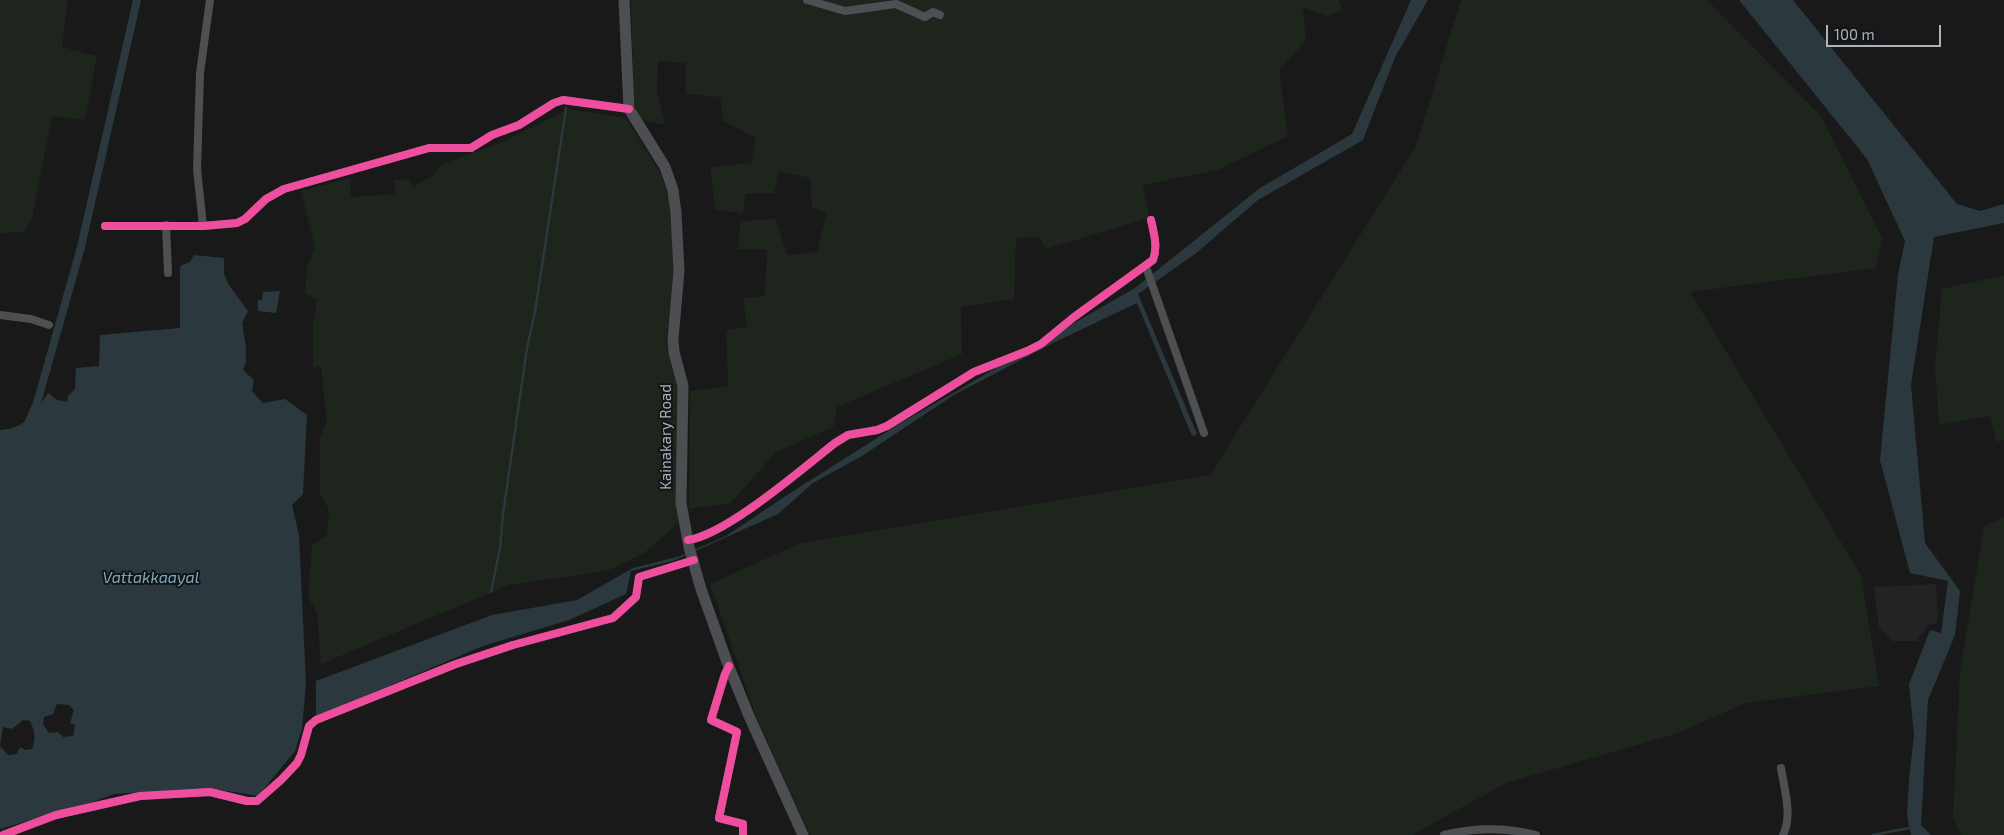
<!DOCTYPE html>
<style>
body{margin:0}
#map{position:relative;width:2004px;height:835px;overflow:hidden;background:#19191a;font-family:"Exo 2",sans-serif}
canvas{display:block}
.scale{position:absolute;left:1826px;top:25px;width:115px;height:22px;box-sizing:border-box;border:2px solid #aab2bc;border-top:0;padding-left:6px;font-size:15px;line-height:18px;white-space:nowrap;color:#aab2bc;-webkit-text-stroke:4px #131416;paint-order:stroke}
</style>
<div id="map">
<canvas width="2004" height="835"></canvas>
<div class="scale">100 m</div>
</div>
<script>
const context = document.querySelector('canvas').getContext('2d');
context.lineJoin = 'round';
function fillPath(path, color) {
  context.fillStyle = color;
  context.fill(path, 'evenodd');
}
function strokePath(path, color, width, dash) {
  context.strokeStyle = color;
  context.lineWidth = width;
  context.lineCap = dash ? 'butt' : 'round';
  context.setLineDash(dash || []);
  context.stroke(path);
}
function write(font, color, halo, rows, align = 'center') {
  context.font = font + ' "Exo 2",sans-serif';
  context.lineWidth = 4;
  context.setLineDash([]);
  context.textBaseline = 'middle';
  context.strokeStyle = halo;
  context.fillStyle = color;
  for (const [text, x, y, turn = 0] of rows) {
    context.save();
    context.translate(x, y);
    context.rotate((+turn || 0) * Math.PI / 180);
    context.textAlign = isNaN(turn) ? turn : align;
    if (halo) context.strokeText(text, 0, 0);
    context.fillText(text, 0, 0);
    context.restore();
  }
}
const built = new Path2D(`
 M 1936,584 L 1938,622 L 1927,626 L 1917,641 L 1892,641 L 1879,627 L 1874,587 Z`);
const green = new Path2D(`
 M 0,0 L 68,0 L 62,47 L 97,56 L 85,120 L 52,116 L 32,219 L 24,232 L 0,233 Z
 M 631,0 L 1339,0 L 1342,10 L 1327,16 L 1303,8 L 1306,40 L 1279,71 L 1288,136 L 1218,170 L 1143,185 L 1149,218 L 1046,249 L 1039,237 L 1016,238 L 1014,299 L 961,307 L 962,354 L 837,407 L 833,427 L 776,452 L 731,503 L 689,509 L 690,391 L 728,386 L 726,330 L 747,327 L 743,298 L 765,296 L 767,250 L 738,249 L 740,221 L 776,219 L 787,255 L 817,252 L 827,213 L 812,207 L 810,178 L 779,171 L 774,193 L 745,194 L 743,213 L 715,210 L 710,167 L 751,163 L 756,138 L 723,121 L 720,97 L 686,94 L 686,63 L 658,61 L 657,91 L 665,125 L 640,119 L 634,101 Z
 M 1461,0 L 1707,0 L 1821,116 L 1882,238 L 1876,268 L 1690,292 L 1861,575 L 1879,686 L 1746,703 L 1675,734 L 1506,783 L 1412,835 L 810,835 L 756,716 L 710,584 L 801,543 L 1210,475 L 1416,146 Z
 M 568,109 L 626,118 L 661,175 L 669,194 L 674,236 L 674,282 L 666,340 L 679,389 L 679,519 L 672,529 L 643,554 L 606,571 L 509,585 L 321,664 L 317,613 L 308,597 L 312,545 L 327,535 L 329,510 L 320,493 L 320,437 L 327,420 L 321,366 L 313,368 L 313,325 L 317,300 L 305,293 L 307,268 L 315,247 L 301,191 L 350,178 L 351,197 L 395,194 L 394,180 L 409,179 L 414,186 L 433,176 L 442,164 L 503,142 Z
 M 2004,275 L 2004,440 L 1997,442 L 1990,416 L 1939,425 L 1935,366 L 1942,289 Z
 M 2004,517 L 2004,835 L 1961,835 L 1953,817 L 1960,672 L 1984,526 Z`);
const water = new Path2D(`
 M 1411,0 L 1428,0 L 1395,57 L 1363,140 L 1258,200 L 1195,254 L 1138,294 L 1197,434 L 1192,436 L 1137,303 L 1053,343 L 954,395 L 862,456 L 813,483 L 778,514 L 673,561 L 631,571 L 626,594 L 569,620 L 483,646 L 316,717 L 316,681 L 492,615 L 577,600 L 633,568 L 680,556 L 726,536 L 784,497 L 899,424 L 1135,288 L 1260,188 L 1352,134 Z
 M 1739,0 L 1793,0 L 1957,204 L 1980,211 L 2004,204 L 2004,223 L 1934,237 L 1911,385 L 1925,543 L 1960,591 L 1955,635 L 1928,700 L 1921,825 L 1931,835 L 1911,835 L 1907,816 L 1909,779 L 1914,735 L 1909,684 L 1930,630 L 1941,633 L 1948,581 L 1910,573 L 1880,460 L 1898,274 L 1905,241 L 1867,159 Z
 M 194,255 L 224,258 L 224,274 L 229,285 L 248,311 L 242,323 L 246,347 L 246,362 L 243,370 L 254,380 L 252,391 L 263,403 L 285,399 L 307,415 L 303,494 L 292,505 L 299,535 L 306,683 L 302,729 L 295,751 L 258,796 L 209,788 L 114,794 L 93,802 L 0,829 L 0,746 L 8,755 L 17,754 L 20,747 L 25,750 L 32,749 C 36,739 35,731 30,721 L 23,720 L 12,729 L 3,727 L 0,745 L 0,430 C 27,428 34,413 48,393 L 57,400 L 67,402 L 68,396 L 75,389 L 76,368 L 99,366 L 100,335 L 180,328 L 180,266 L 190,262 ZM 57,704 L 69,705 L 74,710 L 70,723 L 75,725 L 73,736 L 63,737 L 58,732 L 49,733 L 43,724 L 44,717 L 53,714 Z
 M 280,291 L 276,313 L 258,311 L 258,300 L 262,300 L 263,292 Z`);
const stream = new Path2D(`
 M 491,592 L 500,548 L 503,514 L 527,348 L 535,312 L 566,108
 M 1873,835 L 1909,828`);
const canal = new Path2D(`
 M 29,421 L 37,403 L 81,247 L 137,0`);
const minor = new Path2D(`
 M 807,0 L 845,11 L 896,4 L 925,17 L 933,12 L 940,15
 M 166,225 L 168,273
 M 105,226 L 203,226 L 237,223 L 245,219 L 266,199 L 284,189 L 429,148 L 471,148 L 492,135 L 519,125 L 554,103 L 563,100 L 629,109
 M 203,226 L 197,169 L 200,73 L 210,0
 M 1146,267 L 1204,433
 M 0,315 L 31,319 L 49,325
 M 688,540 C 726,535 803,468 835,443 L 848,435 L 877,430 L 887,426 L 974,372 L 1027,351 L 1041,344 L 1074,317 L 1153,260 C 1158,247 1154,234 1151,220
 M 729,666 L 725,674 L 711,720 L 737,732 L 719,818 L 743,824 L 743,835
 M 1781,768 C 1784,788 1793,816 1783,835
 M 3,835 L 56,815 L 140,796 L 210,792 L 247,801 L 257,801 L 281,780 L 297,763 L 301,755 L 309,726 L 316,720 L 456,664 L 513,645 L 613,618 L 636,597 L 639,577 L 694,560
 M 1444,835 C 1476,827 1505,827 1536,835`);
const secondary = new Path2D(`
 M 624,0 L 629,109 L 665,167 L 673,190 L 676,213 L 679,271 L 673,339 L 674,352 L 683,386 L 681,503 L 689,547 L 701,589 L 727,662 L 749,716 L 803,835`);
const cycleway = new Path2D(`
 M 105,226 L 203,226 L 237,223 L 245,219 L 266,199 L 284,189 L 429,148 L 471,148 L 492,135 L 519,125 L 554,103 L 563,100 L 629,109
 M 688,540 C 726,535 803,468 835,443 L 848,435 L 877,430 L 887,426 L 974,372 L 1027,351 L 1041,344 L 1074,317 L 1153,260 C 1158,247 1154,234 1151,220
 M 729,666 L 725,674 L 711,720 L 737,732 L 719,818 L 743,824 L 743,835
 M 3,835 L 56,815 L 140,796 L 210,792 L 247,801 L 257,801 L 281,780 L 297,763 L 301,755 L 309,726 L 316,720 L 456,664 L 513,645 L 613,618 L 636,597 L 639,577 L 694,560`);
const streetNames = [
 ["Kainakary Road",666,437,-90]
];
const waterNames = [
 ["Vattakkaayal",151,578]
];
fillPath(built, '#232326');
fillPath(green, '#1d251d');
fillPath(water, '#2b383d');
strokePath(stream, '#2b383d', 2.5);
strokePath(canal, '#2b383d', 8);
strokePath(minor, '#4d5053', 8);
strokePath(secondary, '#4c4e51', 11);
strokePath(cycleway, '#ef4d9e', 8);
write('15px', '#aab2bc', '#131416', streetNames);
write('italic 16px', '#7ea7b9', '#131416', waterNames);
</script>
